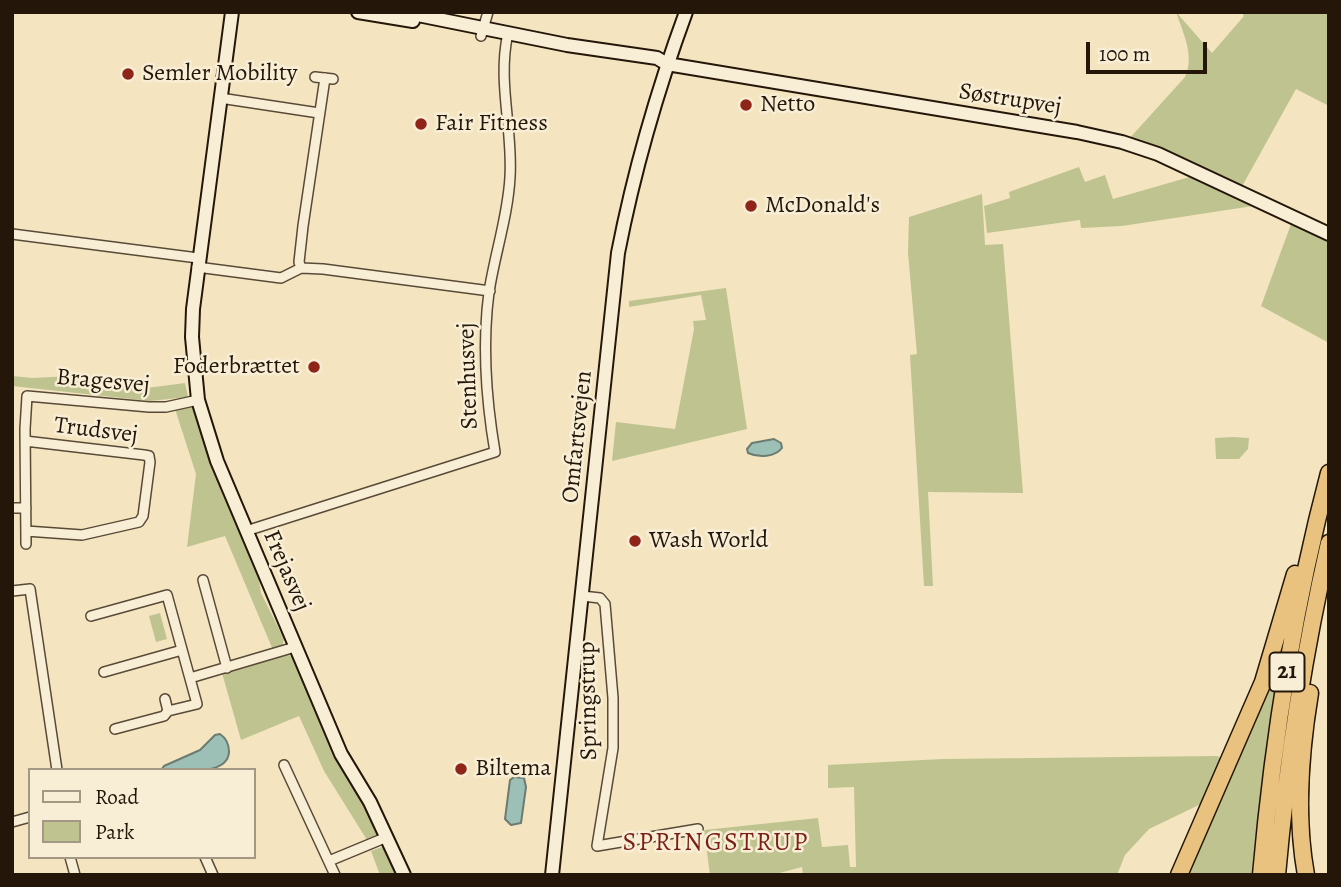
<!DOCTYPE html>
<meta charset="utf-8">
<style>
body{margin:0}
#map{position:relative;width:1341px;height:887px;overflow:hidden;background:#f4e5c0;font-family:Alegreya,serif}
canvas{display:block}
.frame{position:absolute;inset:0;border:14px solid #241709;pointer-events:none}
.legend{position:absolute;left:28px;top:768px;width:228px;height:91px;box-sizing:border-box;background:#f8eed6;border:2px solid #a39884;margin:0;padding:9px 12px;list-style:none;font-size:21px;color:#241709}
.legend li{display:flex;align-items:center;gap:14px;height:35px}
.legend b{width:35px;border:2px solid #a39884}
.scale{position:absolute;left:1086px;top:42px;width:121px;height:32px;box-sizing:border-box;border:4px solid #241709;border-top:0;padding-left:9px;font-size:21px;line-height:24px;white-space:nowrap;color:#241709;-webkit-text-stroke:5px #f8eed6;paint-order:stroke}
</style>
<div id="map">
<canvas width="1341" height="887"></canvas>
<div class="frame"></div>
<ul class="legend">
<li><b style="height:9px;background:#f8eed6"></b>Road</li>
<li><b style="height:19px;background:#bfc390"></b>Park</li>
</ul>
<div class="scale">100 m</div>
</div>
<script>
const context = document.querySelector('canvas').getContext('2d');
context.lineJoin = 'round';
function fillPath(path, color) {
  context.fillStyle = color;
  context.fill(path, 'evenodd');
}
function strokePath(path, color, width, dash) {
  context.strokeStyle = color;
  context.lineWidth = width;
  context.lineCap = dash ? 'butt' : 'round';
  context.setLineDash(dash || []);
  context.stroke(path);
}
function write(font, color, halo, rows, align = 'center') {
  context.font = font + ' Alegreya,serif';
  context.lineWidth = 5;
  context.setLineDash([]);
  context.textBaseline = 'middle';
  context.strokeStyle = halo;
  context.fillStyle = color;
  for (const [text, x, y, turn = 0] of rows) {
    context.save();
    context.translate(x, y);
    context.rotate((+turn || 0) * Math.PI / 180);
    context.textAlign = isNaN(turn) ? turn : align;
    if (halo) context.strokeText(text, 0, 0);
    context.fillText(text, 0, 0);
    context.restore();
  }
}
const green = new Path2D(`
 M 1176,12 L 1212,53 L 1244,16 L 1241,12 L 1329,12 L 1329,106 L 1296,89 L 1240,190 L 1128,140 L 1185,77 C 1195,56 1183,33 1176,12 Z
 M 1079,167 L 1085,182 L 1105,175 L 1113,199 L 1193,176 L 1253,206 L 1122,226 L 1081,228 L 1080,220 L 987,233 L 984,206 L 1010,198 L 1009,192 Z
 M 982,194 L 985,245 L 1003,244 L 1023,493 L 928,492 L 933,586 L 924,586 L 910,355 L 917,354 L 908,253 L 909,217 Z
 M 1291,224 L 1329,240 L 1329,343 L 1261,306 Z
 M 726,288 L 747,429 L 612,461 L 616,422 L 675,429 L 694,329 L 693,321 L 706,320 L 701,295 L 629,307 L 629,301 Z
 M 12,376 L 33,378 L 70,376 L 139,389 L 185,383 L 188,397 L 150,401 L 12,386 Z
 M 185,406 L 191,407 L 197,412 L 257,568 L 261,593 L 284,639 L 282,647 L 273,650 L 225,536 L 187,547 L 196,474 L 175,409 Z
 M 1233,437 L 1249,438 L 1248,449 L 1239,459 L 1216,459 L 1215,438 Z
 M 160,613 L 167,639 L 156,642 L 149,616 Z
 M 1286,630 L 1272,704 L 1252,875 L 1182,875 Z
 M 287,655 L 292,656 C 312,704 331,753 358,797 C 365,808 377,823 377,836 L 367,840 L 324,771 L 299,716 L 241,740 L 222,673 Z
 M 1217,756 L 1224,759 L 1203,803 L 1149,829 L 1125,855 L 1117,875 L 803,875 L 802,867 L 772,875 L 710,875 L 704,830 L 818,818 L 822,847 L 848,845 L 850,867 L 856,867 L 854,787 L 828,788 L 828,765 L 942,759 Z
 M 382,847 L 385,848 L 396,875 L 380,875 L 371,851 Z`);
const water = new Path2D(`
 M 774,439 L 781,443 L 782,448 C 775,457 759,458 748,453 L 747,449 L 752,443 Z
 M 220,734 C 226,738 229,744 229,752 C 228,777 179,770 161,770 L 164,766 L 200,750 L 215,735 Z
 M 514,777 L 524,778 L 526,787 L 521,823 L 511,825 L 505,819 L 510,780 Z`);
const street = new Path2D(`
 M 481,36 L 488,12
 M 315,77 L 333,79
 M 220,98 L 319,113
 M 12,234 L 198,258
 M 197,267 L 281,278 L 301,268 L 299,262 L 303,226 L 325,78
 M 301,268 L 323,269 L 490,291
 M 25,441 L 144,455 L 149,456 L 150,462 L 143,516 L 139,522 L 82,535 L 26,531
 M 12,508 L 26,508
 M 246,531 L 495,452 C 486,399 482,345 489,292 C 495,253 508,216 510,177 C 513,128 497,82 508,33
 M 26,544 L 25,429 L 27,396 L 149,407 L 166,407 L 198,400
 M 203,580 L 227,668
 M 12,591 L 30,589 L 57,770
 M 582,596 L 600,598 L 605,604 L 613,698 L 613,748 L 597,846 L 698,829
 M 91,616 L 167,595 L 197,704 L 168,711 L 164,716 L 115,729
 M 104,672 L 182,650
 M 190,678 L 295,647
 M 165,699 L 168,711
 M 284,765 L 335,875
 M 12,822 L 30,817
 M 70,857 L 75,875
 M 205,857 L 213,875
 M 329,861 L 387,837`);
const secondary = new Path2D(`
 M 232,12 L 193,309 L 192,337 L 198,400 L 217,461 L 341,754 L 370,802 L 404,875
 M 358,12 L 413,21
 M 403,12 L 567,45 L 657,58 L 667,64 L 1077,132 L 1122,142 L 1158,154 L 1329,234
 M 552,875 L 618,253 C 634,171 657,91 686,12`);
const highway = new Path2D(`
 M 1179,875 L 1263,682 L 1295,574
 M 1261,875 C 1273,739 1294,605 1329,473
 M 1277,875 C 1287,763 1304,652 1329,543
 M 1306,875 C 1295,815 1300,753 1310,693`);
const markers = [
 [128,74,7,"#8f2418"],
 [746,105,7,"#8f2418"],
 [421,124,7,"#8f2418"],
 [751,206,7,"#8f2418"],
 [314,367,7,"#8f2418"],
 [635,541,7,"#8f2418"],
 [461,769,7,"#8f2418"]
];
const shields = [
 [1287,672,35]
];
const shieldNames = [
 ["21",1287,672]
];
const poiNames = [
 ["Semler Mobility",142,74],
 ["Netto",760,105],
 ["Fair Fitness",435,124],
 ["McDonald's",765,206],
 ["Foderbrættet",300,367,"right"],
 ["Wash World",649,541],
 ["Biltema",475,769]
];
const streetNames = [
 ["Søstrupvej",1010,100,9],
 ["Stenhusvej",469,376,-92],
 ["Bragesvej",103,382,5],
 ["Trudsvej",96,431,7],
 ["Omfartsvejen",578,437,-84],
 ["Frejasvej",286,571,67],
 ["Springstrup",589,701,-91]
];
const neighbourhoodNames = [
 ["SPRINGSTRUP",716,844]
];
fillPath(green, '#bfc390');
fillPath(water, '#9cbfb6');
strokePath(water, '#6c7c71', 2);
strokePath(street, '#584a37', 12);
strokePath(secondary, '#241709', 16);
strokePath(highway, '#241709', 19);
strokePath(street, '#f8eed6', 9);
strokePath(secondary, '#f8eed6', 12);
strokePath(highway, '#eac280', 16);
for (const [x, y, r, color] of markers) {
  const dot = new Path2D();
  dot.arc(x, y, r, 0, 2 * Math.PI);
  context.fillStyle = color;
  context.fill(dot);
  strokePath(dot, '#f8eed6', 2.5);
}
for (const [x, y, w] of shields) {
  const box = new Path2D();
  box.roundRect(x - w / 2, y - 19.5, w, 39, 5);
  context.fillStyle = '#f8eed6';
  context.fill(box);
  strokePath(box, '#241709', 2);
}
write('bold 23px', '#241709', null, shieldNames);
write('24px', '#241709', '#f8eed6', poiNames, 'left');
write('24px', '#241709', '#f8eed6', streetNames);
context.letterSpacing = '2px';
write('26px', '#7a1f14', '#f8eed6', neighbourhoodNames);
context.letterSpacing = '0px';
</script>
